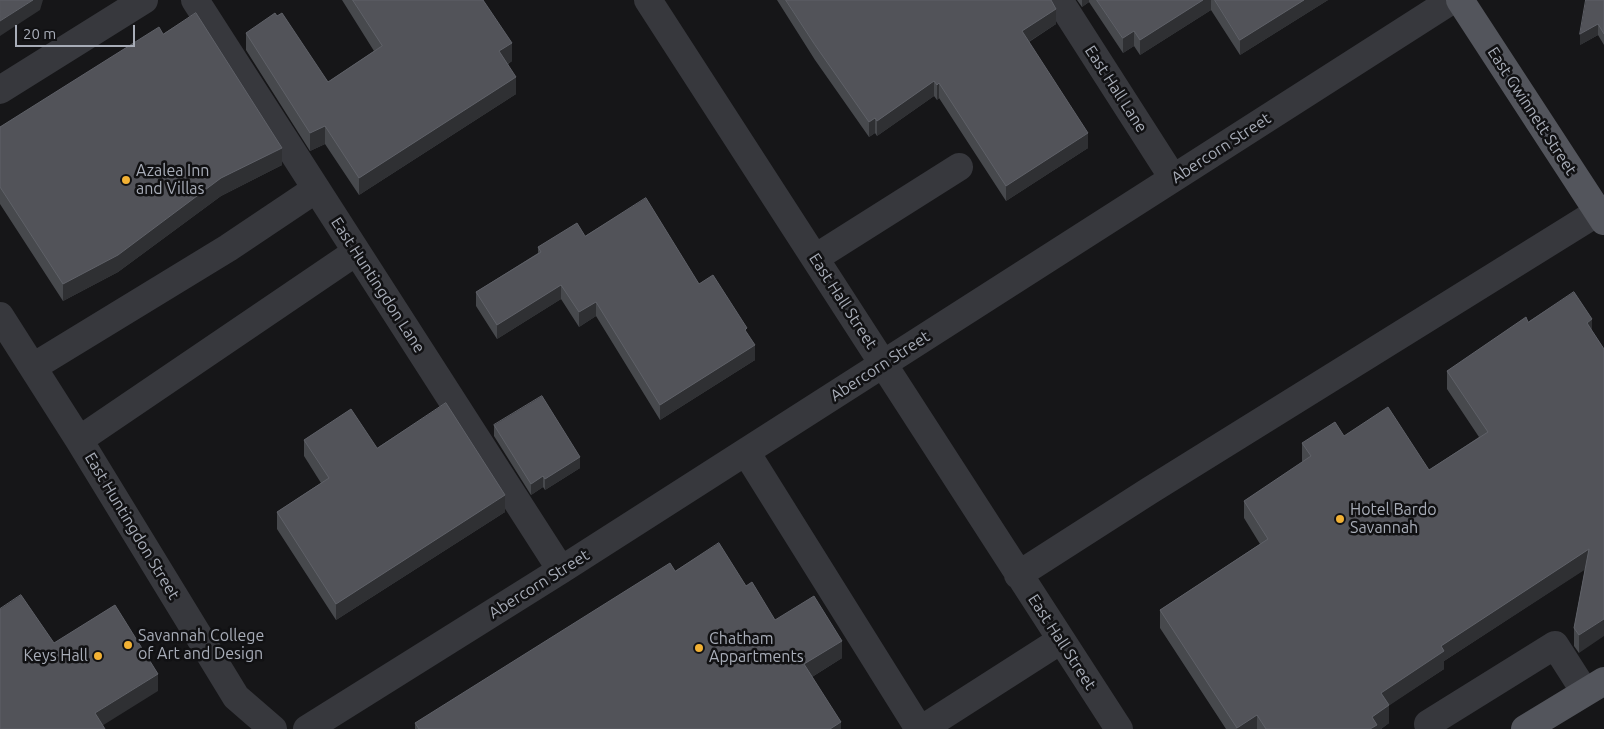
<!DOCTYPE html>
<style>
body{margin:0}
#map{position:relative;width:1604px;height:729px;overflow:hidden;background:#161618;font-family:Ubuntu,sans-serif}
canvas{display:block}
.scale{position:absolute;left:15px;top:25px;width:120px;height:22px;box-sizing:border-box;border:2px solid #a8adb8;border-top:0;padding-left:6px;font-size:15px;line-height:18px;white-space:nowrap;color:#a8adb8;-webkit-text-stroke:4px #111113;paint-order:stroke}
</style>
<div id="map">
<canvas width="1604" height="729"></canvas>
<div class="scale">20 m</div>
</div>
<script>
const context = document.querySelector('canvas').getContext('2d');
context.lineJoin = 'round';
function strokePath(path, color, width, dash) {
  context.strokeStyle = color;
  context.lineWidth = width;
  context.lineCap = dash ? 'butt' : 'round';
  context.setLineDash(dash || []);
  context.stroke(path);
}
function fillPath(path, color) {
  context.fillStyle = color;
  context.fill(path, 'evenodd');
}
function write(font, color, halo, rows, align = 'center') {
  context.font = font + ' Ubuntu,sans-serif';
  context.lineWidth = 5;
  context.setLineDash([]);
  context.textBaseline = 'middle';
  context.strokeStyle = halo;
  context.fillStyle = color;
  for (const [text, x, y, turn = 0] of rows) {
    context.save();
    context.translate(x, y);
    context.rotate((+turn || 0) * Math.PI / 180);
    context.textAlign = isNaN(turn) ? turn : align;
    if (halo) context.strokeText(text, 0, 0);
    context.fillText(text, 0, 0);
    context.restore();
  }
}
const minor = new Path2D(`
 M 195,0 L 561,570
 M 648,0 L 1119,729
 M 1059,0 L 1173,178
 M 0,90 L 144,0
 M 815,258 L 959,167
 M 0,316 L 79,440 L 236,697 L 273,729
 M 33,367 L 228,248 L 316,189
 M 79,440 L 356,252
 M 746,452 L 919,729
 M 1018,575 L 1149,491 L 1598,212
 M 307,729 L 561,570 L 1452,0
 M 922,729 L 1061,640
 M 1431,729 L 1428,724 L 1555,645 L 1585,692`);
const major = new Path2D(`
 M 1460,0 L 1604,221
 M 1525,729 L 1604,681`);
const wall = new Path2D(`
 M 342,0 L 483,0 L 512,61 L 508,64 L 516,94 L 359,195 L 325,144 L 310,151 L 246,50 L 246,33 L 277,16 L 328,82 L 374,51 Z
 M 777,0 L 1051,0 L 1056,24 L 1029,42 L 1088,148 L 1006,201 L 939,98 L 937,100 L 934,96 L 877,136 L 875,133 L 869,137 L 815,60 Z
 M 1077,0 L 1328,0 L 1240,55 L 1211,10 L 1140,55 L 1134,46 L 1123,53 L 1089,2 L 1082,7 Z
 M 1604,0 L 1604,45 L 1598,35 L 1580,45 Z
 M 163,34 L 282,165 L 221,196 L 118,272 L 63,301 L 0,204 L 0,127 Z
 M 585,236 L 699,284 L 747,333 L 755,360 L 660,420 L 596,316 L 579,327 L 561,299 L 497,339 L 476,306 L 476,292 L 538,253 L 538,247 Z
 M 1528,322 L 1592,331 L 1604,349 L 1579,653 L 1574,646 L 1574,628 L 1585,569 L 1444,661 L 1444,669 L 1389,705 L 1389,723 L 1381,729 L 1226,729 L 1160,628 L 1160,610 L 1260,544 L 1244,518 L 1244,501 L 1303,462 L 1302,461 L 1302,443 L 1344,436 L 1429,470 L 1479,437 L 1447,389 L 1447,371 Z
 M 494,425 L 580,468 L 545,490 L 543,487 L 531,495 L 494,436 Z
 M 304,440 L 377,448 L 505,512 L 336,620 L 277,529 L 277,512 L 321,483 L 304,456 Z
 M 675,571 L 746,586 L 775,620 L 842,658 L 812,677 L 841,729 L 415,729 L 415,723 Z`);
const shadedWall = new Path2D(`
 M 33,0 L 43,0 L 40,10 L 0,36 L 0,21 Z
 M 1082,0 L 1089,0 L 1089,2 L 1082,7 Z
 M 1203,0 L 1211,0 L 1211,10 L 1140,55 L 1140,40 Z
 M 1304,0 L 1328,0 L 1240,55 L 1240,40 Z
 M 1056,9 L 1056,24 L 1022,46 L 1022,31 Z
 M 1598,24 L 1598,35 L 1580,45 L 1580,34 Z
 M 1134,31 L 1134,46 L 1123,53 L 1123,38 Z
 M 512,43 L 512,61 L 499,69 L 499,51 Z
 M 516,77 L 516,94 L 359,195 L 359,178 Z
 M 934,81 L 934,96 L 877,136 L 877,121 Z
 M 939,83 L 939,98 L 937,100 L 937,85 Z
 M 875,118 L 875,133 L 869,137 L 869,122 Z
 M 325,126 L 325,144 L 310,151 L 310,133 Z
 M 1088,133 L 1088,148 L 1006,201 L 1006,186 Z
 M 282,148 L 282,165 L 221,196 L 118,272 L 63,301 L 63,284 L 221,178 Z
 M 561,285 L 561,299 L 497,339 L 497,325 Z
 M 596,302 L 596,316 L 579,327 L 579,312 Z
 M 1592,319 L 1592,337 L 1587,323 Z
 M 755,345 L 755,360 L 660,420 L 660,405 Z
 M 580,457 L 580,468 L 545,490 L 545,479 Z
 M 543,476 L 543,487 L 531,495 L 531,484 Z
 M 505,495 L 505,512 L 336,620 L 336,604 Z
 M 1589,549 L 1589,567 L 1444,661 L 1444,669 L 1381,711 L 1381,693 L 1441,646 Z
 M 1604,619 L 1604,636 L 1579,653 L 1579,635 Z
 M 842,641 L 842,658 L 804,682 L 804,664 Z
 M 158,674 L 158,691 L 97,729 L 95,713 Z
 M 1389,705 L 1389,723 L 1381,729 L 1370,729 L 1372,717 Z
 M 1257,715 L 1257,729 L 1237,729 L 1237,728 Z
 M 841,722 L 841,729 L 830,729 Z`);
const building = new Path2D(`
 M 0,0 L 33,0 L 0,21 Z
 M 353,0 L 483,0 L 512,43 L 499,51 L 516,77 L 359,178 L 325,126 L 310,133 L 246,33 L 275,13 L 277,16 L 282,13 L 328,82 L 382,46 Z
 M 786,0 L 1051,0 L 1056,9 L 1022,31 L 1088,133 L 1006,186 L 939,83 L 937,85 L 934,81 L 877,121 L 875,118 L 869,122 L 815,45 Z
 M 1097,0 L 1203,0 L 1140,40 L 1134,31 L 1123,38 Z
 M 1215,0 L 1304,0 L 1240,40 Z
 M 1586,0 L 1604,0 L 1604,34 L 1598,24 L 1580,34 Z
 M 196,13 L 282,148 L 221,178 L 118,255 L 63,284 L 0,187 L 0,127 L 159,27 L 163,34 Z
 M 646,198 L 699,284 L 713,275 L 747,328 L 745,330 L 755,345 L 660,405 L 596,302 L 579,312 L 561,285 L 497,325 L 476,292 L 541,252 L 538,247 L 577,223 L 585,236 Z
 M 1574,292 L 1592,319 L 1587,323 L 1604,349 L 1604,619 L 1579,635 L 1574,628 L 1589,549 L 1441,646 L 1444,651 L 1381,693 L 1389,705 L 1372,717 L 1377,725 L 1370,729 L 1266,729 L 1257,715 L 1237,728 L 1160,610 L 1268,539 L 1244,501 L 1311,456 L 1302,443 L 1335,422 L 1344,436 L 1388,407 L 1429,470 L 1488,432 L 1447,371 L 1526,317 L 1528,322 Z
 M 542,396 L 580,457 L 545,479 L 543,476 L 531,484 L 494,425 Z
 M 446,403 L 505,495 L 336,604 L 277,512 L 329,478 L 304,440 L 351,409 L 377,448 Z
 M 719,543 L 746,586 L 752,582 L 775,620 L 814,596 L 842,641 L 804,664 L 841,722 L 830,729 L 419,729 L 415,723 L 670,563 L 675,571 Z
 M 21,595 L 54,643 L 115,605 L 158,674 L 95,713 L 105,729 L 0,729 L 0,609 Z`);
const markers = [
 [126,180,5,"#f2b134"],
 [1340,519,5,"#f2b134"],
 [128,645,5,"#f2b134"],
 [699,648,5,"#f2b134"],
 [98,656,5,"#f2b134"]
];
const streetNames = [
 ["East Hall Lane",1116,89,57],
 ["East Gwinnett Street",1532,111,57],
 ["Abercorn Street",1221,148,-33],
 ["East Huntingdon Lane",378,285,57],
 ["East Hall Street",843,301,57],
 ["Abercorn Street",880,366,-33],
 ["East Huntingdon Street",132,526,59],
 ["Abercorn Street",539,584,-32],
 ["East Hall Street",1062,642,57]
];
const poiNames = [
 ["Azalea Inn",136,171],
 ["and Villas",136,189],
 ["Hotel Bardo",1350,510],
 ["Savannah",1350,528],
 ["Savannah College",138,636],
 ["of Art and Design",138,654],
 ["Chatham",709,639],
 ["Appartments",709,657],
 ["Keys Hall",88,656,"right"]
];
strokePath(minor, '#37383d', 28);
strokePath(major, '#53555c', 28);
fillPath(wall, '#47494d');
fillPath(shadedWall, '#2f3033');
fillPath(building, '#525359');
strokePath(building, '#5f6168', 1);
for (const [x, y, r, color] of markers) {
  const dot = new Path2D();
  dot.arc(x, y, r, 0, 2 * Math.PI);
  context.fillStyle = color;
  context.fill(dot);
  strokePath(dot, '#111113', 2);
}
write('16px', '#a8adb8', '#111113', streetNames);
write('16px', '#a8adb8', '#111113', poiNames, 'left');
</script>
